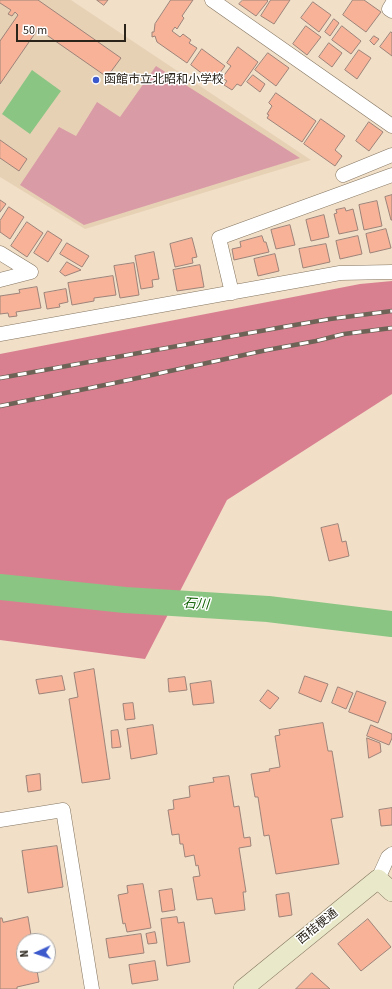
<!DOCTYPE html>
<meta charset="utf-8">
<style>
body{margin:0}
#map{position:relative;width:392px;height:989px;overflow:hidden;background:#f1dfc8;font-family:"Source Sans 3",sans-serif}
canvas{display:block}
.north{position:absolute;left:16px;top:933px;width:40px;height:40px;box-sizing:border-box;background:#fff;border:1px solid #aaa7a4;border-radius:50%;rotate:267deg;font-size:11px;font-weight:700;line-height:16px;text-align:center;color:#2a241b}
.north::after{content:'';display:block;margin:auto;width:14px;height:18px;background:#3d5acc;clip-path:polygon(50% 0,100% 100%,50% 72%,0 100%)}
.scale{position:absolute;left:16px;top:24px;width:110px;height:18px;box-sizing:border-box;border:2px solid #2a241b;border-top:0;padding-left:5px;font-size:12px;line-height:14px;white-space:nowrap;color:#2a241b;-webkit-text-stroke:3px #fff;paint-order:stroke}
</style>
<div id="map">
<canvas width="392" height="989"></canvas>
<div class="north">N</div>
<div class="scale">50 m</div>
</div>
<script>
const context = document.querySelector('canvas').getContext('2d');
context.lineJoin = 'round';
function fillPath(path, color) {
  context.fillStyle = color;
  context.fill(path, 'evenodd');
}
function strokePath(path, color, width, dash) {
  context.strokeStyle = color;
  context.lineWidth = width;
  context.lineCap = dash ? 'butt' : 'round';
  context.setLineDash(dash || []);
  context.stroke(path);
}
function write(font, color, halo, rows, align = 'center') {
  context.font = font + ' "Source Sans 3","Noto Sans JP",sans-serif';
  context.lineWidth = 3;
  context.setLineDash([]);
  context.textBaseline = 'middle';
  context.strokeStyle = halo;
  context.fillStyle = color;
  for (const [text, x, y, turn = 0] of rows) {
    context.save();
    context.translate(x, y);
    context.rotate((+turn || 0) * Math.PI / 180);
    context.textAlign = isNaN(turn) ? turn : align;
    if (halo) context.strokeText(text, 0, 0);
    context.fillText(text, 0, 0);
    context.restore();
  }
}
const built = new Path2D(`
 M 0,0 L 71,0 L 311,160 L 85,229 L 0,177 Z`);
const green = new Path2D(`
 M 156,66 L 300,158 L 84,225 L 20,185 L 59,127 L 76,136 L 97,102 L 120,117 Z`);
const forest = new Path2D(`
 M 392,281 L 392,394 L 227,500 L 145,659 L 0,640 L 0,354 L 360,284 Z`);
const water = new Path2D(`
 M 32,70 L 61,91 L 30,134 L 2,114 Z`);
const river = new Path2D(`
 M 0,587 L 125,600 L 268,609 L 392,624`);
const building = new Path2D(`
 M 0,0 L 38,0 L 121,58 L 107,77 L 38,29 L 0,84 L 0,41 L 18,15 L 15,12 L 12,16 L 8,14 L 11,10 L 0,3 Z
 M 97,0 L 108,0 L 104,5 Z
 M 171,0 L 193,0 L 182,16 L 184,18 L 177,29 L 175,27 L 172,31 L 180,37 L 183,34 L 191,40 L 189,43 L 197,48 L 187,63 L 157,42 L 155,36 L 152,37 L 152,32 L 154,32 L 155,24 Z
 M 243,0 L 267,0 L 268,1 L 256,16 L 239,4 Z
 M 271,0 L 290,0 L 274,24 L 261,16 Z
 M 353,0 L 364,0 L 381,12 L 366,32 L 343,15 Z
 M 313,2 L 331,15 L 319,32 L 301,18 Z
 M 334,19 L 339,23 L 330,36 L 325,32 Z
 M 306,26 L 321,37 L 307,55 L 293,44 Z
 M 342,26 L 361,41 L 351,54 L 332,40 Z
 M 391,32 L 392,33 L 392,56 L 380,47 Z
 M 374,36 L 379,39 L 374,45 L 370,41 Z
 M 329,43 L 342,53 L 332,67 L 319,57 Z
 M 238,47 L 258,62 L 241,86 L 237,84 L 232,90 L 224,85 L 227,81 L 222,78 L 231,66 L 227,63 Z
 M 202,49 L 225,66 L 213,82 L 191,65 Z
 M 359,50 L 371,58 L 357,79 L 345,70 Z
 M 268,53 L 289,68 L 276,86 L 255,70 Z
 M 253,75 L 265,84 L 260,92 L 247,82 Z
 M 276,93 L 316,121 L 302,142 L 267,118 L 269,115 L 267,114 L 272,106 L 269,103 Z
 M 321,119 L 345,136 L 335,150 L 342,156 L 335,166 L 304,144 Z
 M 369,122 L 383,132 L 369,151 L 356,141 Z
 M 0,140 L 27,159 L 19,171 L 0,158 Z
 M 392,195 L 392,220 L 391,220 L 385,197 Z
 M 0,200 L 6,204 L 0,212 Z
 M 377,201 L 382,226 L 364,230 L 359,205 Z
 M 9,207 L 24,217 L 10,239 L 0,232 L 0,221 Z
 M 345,208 L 346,211 L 353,209 L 358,230 L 339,234 L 334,214 L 337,213 L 336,210 Z
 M 324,215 L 329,237 L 311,241 L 306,220 Z
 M 27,222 L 43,233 L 27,257 L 11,246 Z
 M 290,225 L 295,245 L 276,249 L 271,230 Z
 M 386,229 L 391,248 L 370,253 L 366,234 Z
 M 48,231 L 62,240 L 48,262 L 34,253 Z
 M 262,236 L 264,242 L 266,242 L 269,252 L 234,260 L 232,249 L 241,247 L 240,242 Z
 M 358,236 L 362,254 L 340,259 L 336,241 Z
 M 192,238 L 197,257 L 192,258 L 193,263 L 175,267 L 170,244 Z
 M 67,243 L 89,256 L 82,267 L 60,254 Z
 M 326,244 L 330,262 L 303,268 L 299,249 Z
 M 154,252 L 159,279 L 152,280 L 153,287 L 141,289 L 135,256 Z
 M 275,254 L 279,271 L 258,276 L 254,259 Z
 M 67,262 L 81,270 L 65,276 L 60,272 Z
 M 134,263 L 139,295 L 120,298 L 114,266 Z
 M 200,265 L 204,287 L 177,291 L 173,270 Z
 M 113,276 L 116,295 L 94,298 L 94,301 L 72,305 L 68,283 Z
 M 37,287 L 41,308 L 16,312 L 17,316 L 9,317 L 8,313 L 0,314 L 0,296 L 20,293 L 19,290 Z
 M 66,289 L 68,302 L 59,304 L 60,307 L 47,309 L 44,293 Z
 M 338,524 L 342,542 L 346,541 L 349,556 L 329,561 L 321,528 Z
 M 94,669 L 110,779 L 82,783 L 69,699 L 78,697 L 74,673 Z
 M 62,676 L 65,690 L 39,694 L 36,680 Z
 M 305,676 L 328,684 L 321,702 L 299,693 Z
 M 185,677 L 187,690 L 169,692 L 168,679 Z
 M 211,681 L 214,703 L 193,705 L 190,684 Z
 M 338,687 L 353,693 L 346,709 L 332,703 Z
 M 268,690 L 279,698 L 270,709 L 260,701 Z
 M 357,691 L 386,702 L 378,723 L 349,712 Z
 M 133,703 L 135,719 L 125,720 L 123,704 Z
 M 323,723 L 328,751 L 332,751 L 343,817 L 331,819 L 339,864 L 276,874 L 269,835 L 264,836 L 258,797 L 255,797 L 251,774 L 270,771 L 269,769 L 280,767 L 275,736 L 280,735 L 279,730 Z
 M 153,725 L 157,754 L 131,759 L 127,729 Z
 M 371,725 L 392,734 L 392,738 L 389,745 L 367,736 Z
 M 118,730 L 121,747 L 112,748 L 111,731 Z
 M 367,738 L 380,743 L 381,752 L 369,758 Z
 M 40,774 L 41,790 L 28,792 L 26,776 Z
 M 229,776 L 234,807 L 239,806 L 244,838 L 250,837 L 251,846 L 239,848 L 246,892 L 243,892 L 245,910 L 215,914 L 212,898 L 197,900 L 193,877 L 200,876 L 198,865 L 196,866 L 194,855 L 185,857 L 183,844 L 180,844 L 179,834 L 172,835 L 168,810 L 174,809 L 173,800 L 190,797 L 189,786 L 214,782 L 213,778 Z
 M 392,808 L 392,825 L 381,826 L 379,810 Z
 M 57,846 L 63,887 L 28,893 L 22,851 Z
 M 143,884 L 151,928 L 127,932 L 125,923 L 123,924 L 118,895 L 128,893 L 127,886 Z
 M 172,889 L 175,910 L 162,912 L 159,891 Z
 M 289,893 L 292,915 L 279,917 L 276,895 Z
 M 28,917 L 32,941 L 24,941 L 24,965 L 36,965 L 39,982 L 17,987 L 17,989 L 0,989 L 0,918 L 2,918 L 3,922 Z
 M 177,917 L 178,923 L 184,922 L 190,962 L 167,966 L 161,919 Z
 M 368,919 L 391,947 L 361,971 L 338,944 Z
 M 155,932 L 157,943 L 148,944 L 146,934 Z
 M 141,934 L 144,953 L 109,958 L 106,939 Z
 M 155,961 L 158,980 L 132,984 L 129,965 Z
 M 312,973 L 330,989 L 296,989 Z`);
const street = new Path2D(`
 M 212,0 L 392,126
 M 392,4 L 389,9 L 392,11
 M 343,175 L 392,155
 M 0,253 L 31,272 L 0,280
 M 232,293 L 219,238 L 392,175
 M 0,334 L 340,273 L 392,272
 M 0,820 L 63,810 L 92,989
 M 378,879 L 388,857 L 392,854`);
const secondary = new Path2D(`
 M 243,989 L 378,879 L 392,892`);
const rail = new Path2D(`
 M 0,378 L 283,327 L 330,319 L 392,311
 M 0,406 L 110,384 L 267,350 L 316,341 L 344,334 L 392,328`);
const markers = [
 [96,80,4,"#3d5acc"]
];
const poiNames = [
 ["函館市立北昭和小学校",104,80]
];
const streetNames = [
 ["西桔梗通",318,927,-39]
];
const waterNames = [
 ["石川",196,605,4]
];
fillPath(built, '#e7d1b5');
fillPath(green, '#d99ca6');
fillPath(forest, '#d98090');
fillPath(water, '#8ac583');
strokePath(river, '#8ac583', 26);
fillPath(building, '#f7b297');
strokePath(building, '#9d8379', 1);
strokePath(street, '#847560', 15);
strokePath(secondary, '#847560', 20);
strokePath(street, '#fff', 14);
strokePath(secondary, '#e9e9ca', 19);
strokePath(rail, '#6d6356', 4.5);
strokePath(rail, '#fff', 3, [9]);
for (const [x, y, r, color] of markers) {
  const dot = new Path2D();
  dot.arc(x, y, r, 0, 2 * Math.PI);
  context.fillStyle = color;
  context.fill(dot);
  strokePath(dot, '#fff', 1.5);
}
write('12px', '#2a241b', '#fff', poiNames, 'left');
write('12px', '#2a241b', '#fff', streetNames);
write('italic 13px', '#0d6001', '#fff', waterNames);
</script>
